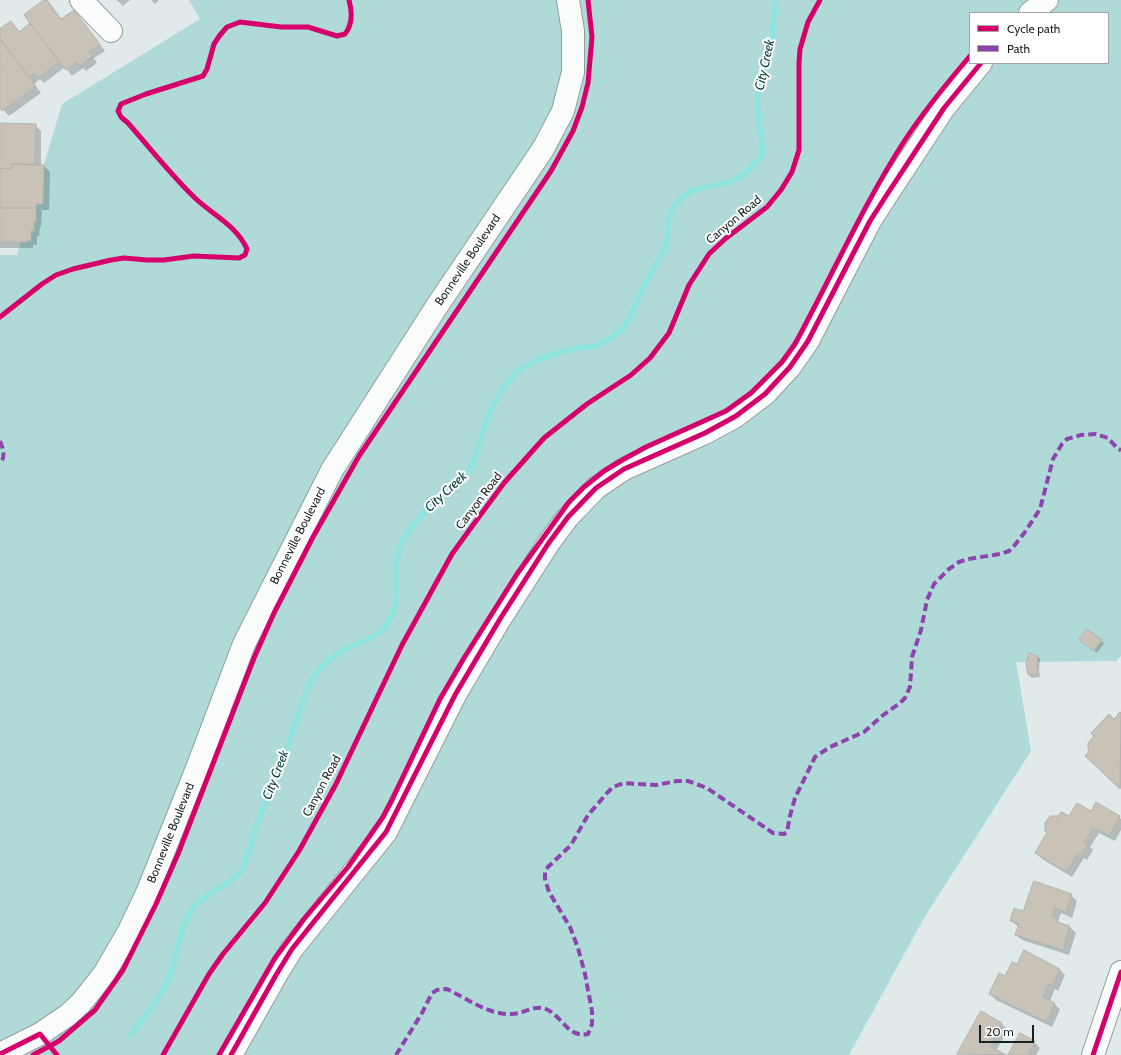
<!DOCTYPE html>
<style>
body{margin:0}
#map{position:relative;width:1121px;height:1055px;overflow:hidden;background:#e0eaea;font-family:Cabin,sans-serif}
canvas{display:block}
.legend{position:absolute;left:969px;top:12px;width:140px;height:52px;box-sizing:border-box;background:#fff;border:1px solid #a3a6a6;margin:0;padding:5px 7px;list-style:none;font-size:12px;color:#192020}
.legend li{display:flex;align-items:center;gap:8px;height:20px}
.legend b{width:20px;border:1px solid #a3a6a6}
.scale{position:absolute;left:979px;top:1025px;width:55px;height:18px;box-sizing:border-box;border:2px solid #192020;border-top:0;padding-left:5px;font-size:12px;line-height:14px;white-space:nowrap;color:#192020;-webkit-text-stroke:3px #fff;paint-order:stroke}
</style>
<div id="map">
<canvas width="1121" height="1055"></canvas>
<ul class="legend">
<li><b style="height:5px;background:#d6006c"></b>Cycle path</li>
<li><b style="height:5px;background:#8e44ad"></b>Path</li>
</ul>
<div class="scale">20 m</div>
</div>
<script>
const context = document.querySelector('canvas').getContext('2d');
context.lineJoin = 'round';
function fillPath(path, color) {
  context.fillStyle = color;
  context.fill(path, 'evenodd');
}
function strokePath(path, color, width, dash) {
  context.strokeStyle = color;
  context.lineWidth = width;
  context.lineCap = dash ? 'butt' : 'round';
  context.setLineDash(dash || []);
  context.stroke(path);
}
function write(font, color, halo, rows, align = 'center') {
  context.font = font + ' Cabin,sans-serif';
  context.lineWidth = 4;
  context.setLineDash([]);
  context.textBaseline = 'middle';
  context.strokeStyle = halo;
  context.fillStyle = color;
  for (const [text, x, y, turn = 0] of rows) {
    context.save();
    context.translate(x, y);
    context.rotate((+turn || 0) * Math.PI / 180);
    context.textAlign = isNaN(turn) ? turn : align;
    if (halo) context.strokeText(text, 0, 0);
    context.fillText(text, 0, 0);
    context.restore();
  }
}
const green = new Path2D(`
 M 189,0 L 1121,0 L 1121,656 L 1116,661 L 1016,662 L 1031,751 L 924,918 L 849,1055 L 0,1055 L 0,255 L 17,255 L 62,104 L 200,19 ZM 970,13 L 1108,13 L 1108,63 L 970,63 Z`);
const shadow = new Path2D(`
 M 46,0 L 62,20 L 74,11 L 105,51 L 94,58 L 97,63 L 86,71 L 83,68 L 72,76 L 65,67 L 44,83 L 40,79 L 34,84 L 41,93 L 9,116 L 0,106 L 0,31 L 11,23 L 19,32 L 31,24 Z
 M 117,0 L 130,0 L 123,6 Z
 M 151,0 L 159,0 L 155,4 Z
 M 0,124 L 35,125 L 41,131 L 41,166 L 44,166 L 50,172 L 49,210 L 42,210 L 41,227 L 40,227 L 39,236 L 37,236 L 37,245 L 33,245 L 33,248 L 0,248 Z
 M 1101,641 L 1104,643 L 1097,653 L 1083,642 Z
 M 1037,657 L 1040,659 L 1039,670 L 1040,677 L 1032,678 L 1029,675 L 1027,664 Z
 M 1120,714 L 1121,714 L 1121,789 L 1087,756 Z
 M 1091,812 L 1119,817 L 1121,819 L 1121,830 L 1115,841 L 1099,833 L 1090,847 L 1093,850 L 1087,860 L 1084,858 L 1072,877 L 1042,859 L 1036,853 L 1048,833 L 1046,831 L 1070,818 Z
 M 1071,895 L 1077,901 L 1072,918 L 1061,913 L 1058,921 L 1062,925 L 1070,927 L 1076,933 L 1069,955 L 1022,940 L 1016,935 L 1019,927 L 1011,921 L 1023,912 Z
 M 1059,969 L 1065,975 L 1058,991 L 1055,989 L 1050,1001 L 1055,1004 L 1060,1010 L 1052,1027 L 996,1000 L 990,994 L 1006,977 Z
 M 982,1013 L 1002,1024 L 1008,1030 L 996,1051 L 1004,1055 L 958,1054 Z
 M 1034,1042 L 1040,1048 L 1036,1055 L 1009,1055 Z`);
const stream = new Path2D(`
 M 131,1035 C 143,1017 159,1001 168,980 C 177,958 178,933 190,912 C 203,890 234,888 244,865 C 250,853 251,840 256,827 C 262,809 271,791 278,773 C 286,752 293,731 300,710 C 304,700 307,689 312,680 C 319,667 333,655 345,649 C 362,641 379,638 389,621 C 403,598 391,568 401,544 C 407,531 427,507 438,498 C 447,491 457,486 464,477 C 477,462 479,441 486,423 C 491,407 501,390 512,377 C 525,361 556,353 577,348 C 583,347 590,347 596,345 C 605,343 612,337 619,332 C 632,320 636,301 644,286 C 651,271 664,255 667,239 C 669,227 667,218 674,207 C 691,183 709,189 732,181 C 741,177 747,171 753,165 C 757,162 760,161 762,155 C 765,146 760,132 759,123 C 758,112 757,100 758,90 C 758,79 766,70 768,59 C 773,40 773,19 776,0`);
const building = new Path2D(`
 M 44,0 L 47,0 L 61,19 L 74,10 L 100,44 L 89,52 L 92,56 L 80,66 L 77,62 L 66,70 L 24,15 Z
 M 11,21 L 19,32 L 30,23 L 59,62 L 38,78 L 34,73 L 29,77 L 0,39 L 0,29 Z
 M 0,39 L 36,86 L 2,111 L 0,108 Z
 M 0,123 L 36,124 L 35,165 L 12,164 L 11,169 L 0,168 Z
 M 12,164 L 44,165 L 43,204 L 36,204 L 36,208 L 0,208 L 0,168 L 11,169 Z
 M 0,208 L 36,208 L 36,222 L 34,222 L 34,231 L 31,231 L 31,240 L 27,240 L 27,242 L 0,242 Z
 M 1087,629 L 1102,640 L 1094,651 L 1079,640 Z
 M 1029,653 L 1038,656 L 1037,666 L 1038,674 L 1028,675 L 1026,664 Z
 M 1120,712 L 1121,713 L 1120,789 L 1085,756 L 1089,751 L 1088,750 L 1088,743 L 1094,736 L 1091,733 L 1109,714 L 1114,719 Z
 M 1096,802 L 1120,816 L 1109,836 L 1093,828 L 1084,842 L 1088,844 L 1081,855 L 1078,853 L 1066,872 L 1035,853 L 1047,832 L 1045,831 L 1045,823 L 1050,816 L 1058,816 L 1061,812 L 1069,816 L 1077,803 L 1091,811 Z
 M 1034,881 L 1072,894 L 1066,912 L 1055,908 L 1052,917 L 1058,919 L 1057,922 L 1070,926 L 1063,950 L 1015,935 L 1019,924 L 1010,921 L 1014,908 L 1023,911 Z
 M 1024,950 L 1060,969 L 1052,986 L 1049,984 L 1043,997 L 1055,1003 L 1046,1022 L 989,994 L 999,973 L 1005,976 L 1012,962 L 1017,964 Z
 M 981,1011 L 1002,1023 L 990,1046 L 1006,1055 L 957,1054 Z
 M 1020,1033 L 1035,1041 L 1029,1053 L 1033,1055 L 1008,1055 Z`);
const minor = new Path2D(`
 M 81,0 L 111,31
 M 1030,13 L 1047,0
 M 0,1054 L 40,1034 L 68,1015 L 81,1003 L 104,974 L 129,931 L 147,893 L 199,763 L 244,644 L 332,470 L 437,306 L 543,149 L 563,111 L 573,72 L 573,31 L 568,0
 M 231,1055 L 276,975 L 292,949 L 386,832 L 455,695 L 500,619 L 548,544 L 568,517 L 596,488 L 624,469 L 705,433 L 736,416 L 765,394 L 790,367 L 808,341 L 870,221 L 886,196 L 944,108 L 981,63
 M 1093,1055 L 1121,972`);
const quiet = new Path2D(`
 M 0,441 C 3,448 6,457 0,463
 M 396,1055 L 422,1013 L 432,993 L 437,990 L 447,989 C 468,999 488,1015 512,1014 C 524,1014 536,1003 548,1010 C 563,1018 568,1038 588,1034 L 592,1024 L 592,1011 L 585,974 L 578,948 L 570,927 L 549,892 L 545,879 L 545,872 L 548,867 L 571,845 L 588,815 L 608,792 L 613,787 L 624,783 L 656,785 L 677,781 L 688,781 L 707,788 L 773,833 L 784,834 L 787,832 L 790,816 L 795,798 L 815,757 L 830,747 L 864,732 L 882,716 L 900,703 L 905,698 L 910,687 L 912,657 L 921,630 L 927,600 L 934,584 L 949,569 L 959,562 L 968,559 L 1000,554 L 1009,551 L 1014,546 L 1025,532 L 1040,509 L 1053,459 L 1062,444 L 1067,439 L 1081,435 L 1096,434 L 1108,438 L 1118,449 L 1121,450`);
const cycleway = new Path2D(`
 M 0,317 L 42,284 L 56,275 L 73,269 L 111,260 L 124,258 L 147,260 L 164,260 L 194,256 L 239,258 L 245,255 L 247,249 C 237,226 213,215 195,198 C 171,175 150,148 128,123 L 121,117 L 118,111 L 121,104 L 146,94 L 203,76 L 207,69 L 214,44 L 220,35 L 227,27 L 240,22 L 281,27 L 308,27 L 337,36 L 345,34 C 353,24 352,11 349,0
 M 0,1054 L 40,1034 L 57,1055
 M 33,1055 L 59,1041 L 95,1010 L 123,970 L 156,904 L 178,854 L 254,658 L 274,613 L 313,537 L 359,456 L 551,171 L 573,131 L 582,107 L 588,83 L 592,37 L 588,0
 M 163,1055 L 209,974 L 223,954 L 265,903 L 299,851 L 336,784 L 402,645 L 452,554 L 473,525 L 504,483 L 544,438 L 587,404 L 631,375 L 650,358 L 669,333 L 689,285 L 709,254 L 725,239 L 767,207 L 781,190 L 792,172 L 799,150 L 799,63 L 800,49 L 808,22 L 820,0
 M 219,1055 L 275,958 L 304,919 L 348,867 L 383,817 L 392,800 L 440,699 L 464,658 L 517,574 L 569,502 L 584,487 L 604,471 L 624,459 L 646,447 L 726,411 L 751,393 L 782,362 L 795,344 C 832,276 863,205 905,140 C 924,111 947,83 970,56
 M 231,1055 L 276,975 L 292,949 L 386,832 L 455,695 L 500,619 L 548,544 L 568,517 L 596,488 L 624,469 L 705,433 L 736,416 L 765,394 L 790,367 L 808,341 L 870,221 L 886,196 L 944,108 L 981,63
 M 1093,1055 L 1121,972`);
const streetNames = [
 ["Canyon Road",734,220,-40],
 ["Bonneville Boulevard",468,260,-56],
 ["Canyon Road",479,501,-53],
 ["Bonneville Boulevard",298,536,-63],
 ["Canyon Road",322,786,-62],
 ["Bonneville Boulevard",171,833,-68]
];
const waterNames = [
 ["City Creek",765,65,-78],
 ["City Creek",446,492,-43],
 ["City Creek",276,775,-69]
];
fillPath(green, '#b0dad8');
fillPath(shadow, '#0003');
strokePath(stream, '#8fe4e0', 5.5);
fillPath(building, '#c9c2b7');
strokePath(building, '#b2b4b2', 1);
strokePath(minor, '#959d9c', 24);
strokePath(minor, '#fafcfc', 22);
strokePath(quiet, '#8e44ad', 4, [8, 4]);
strokePath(cycleway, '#d6006c', 5);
write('12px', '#192020', '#fff', streetNames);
write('italic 13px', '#09413f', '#fff', waterNames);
</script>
